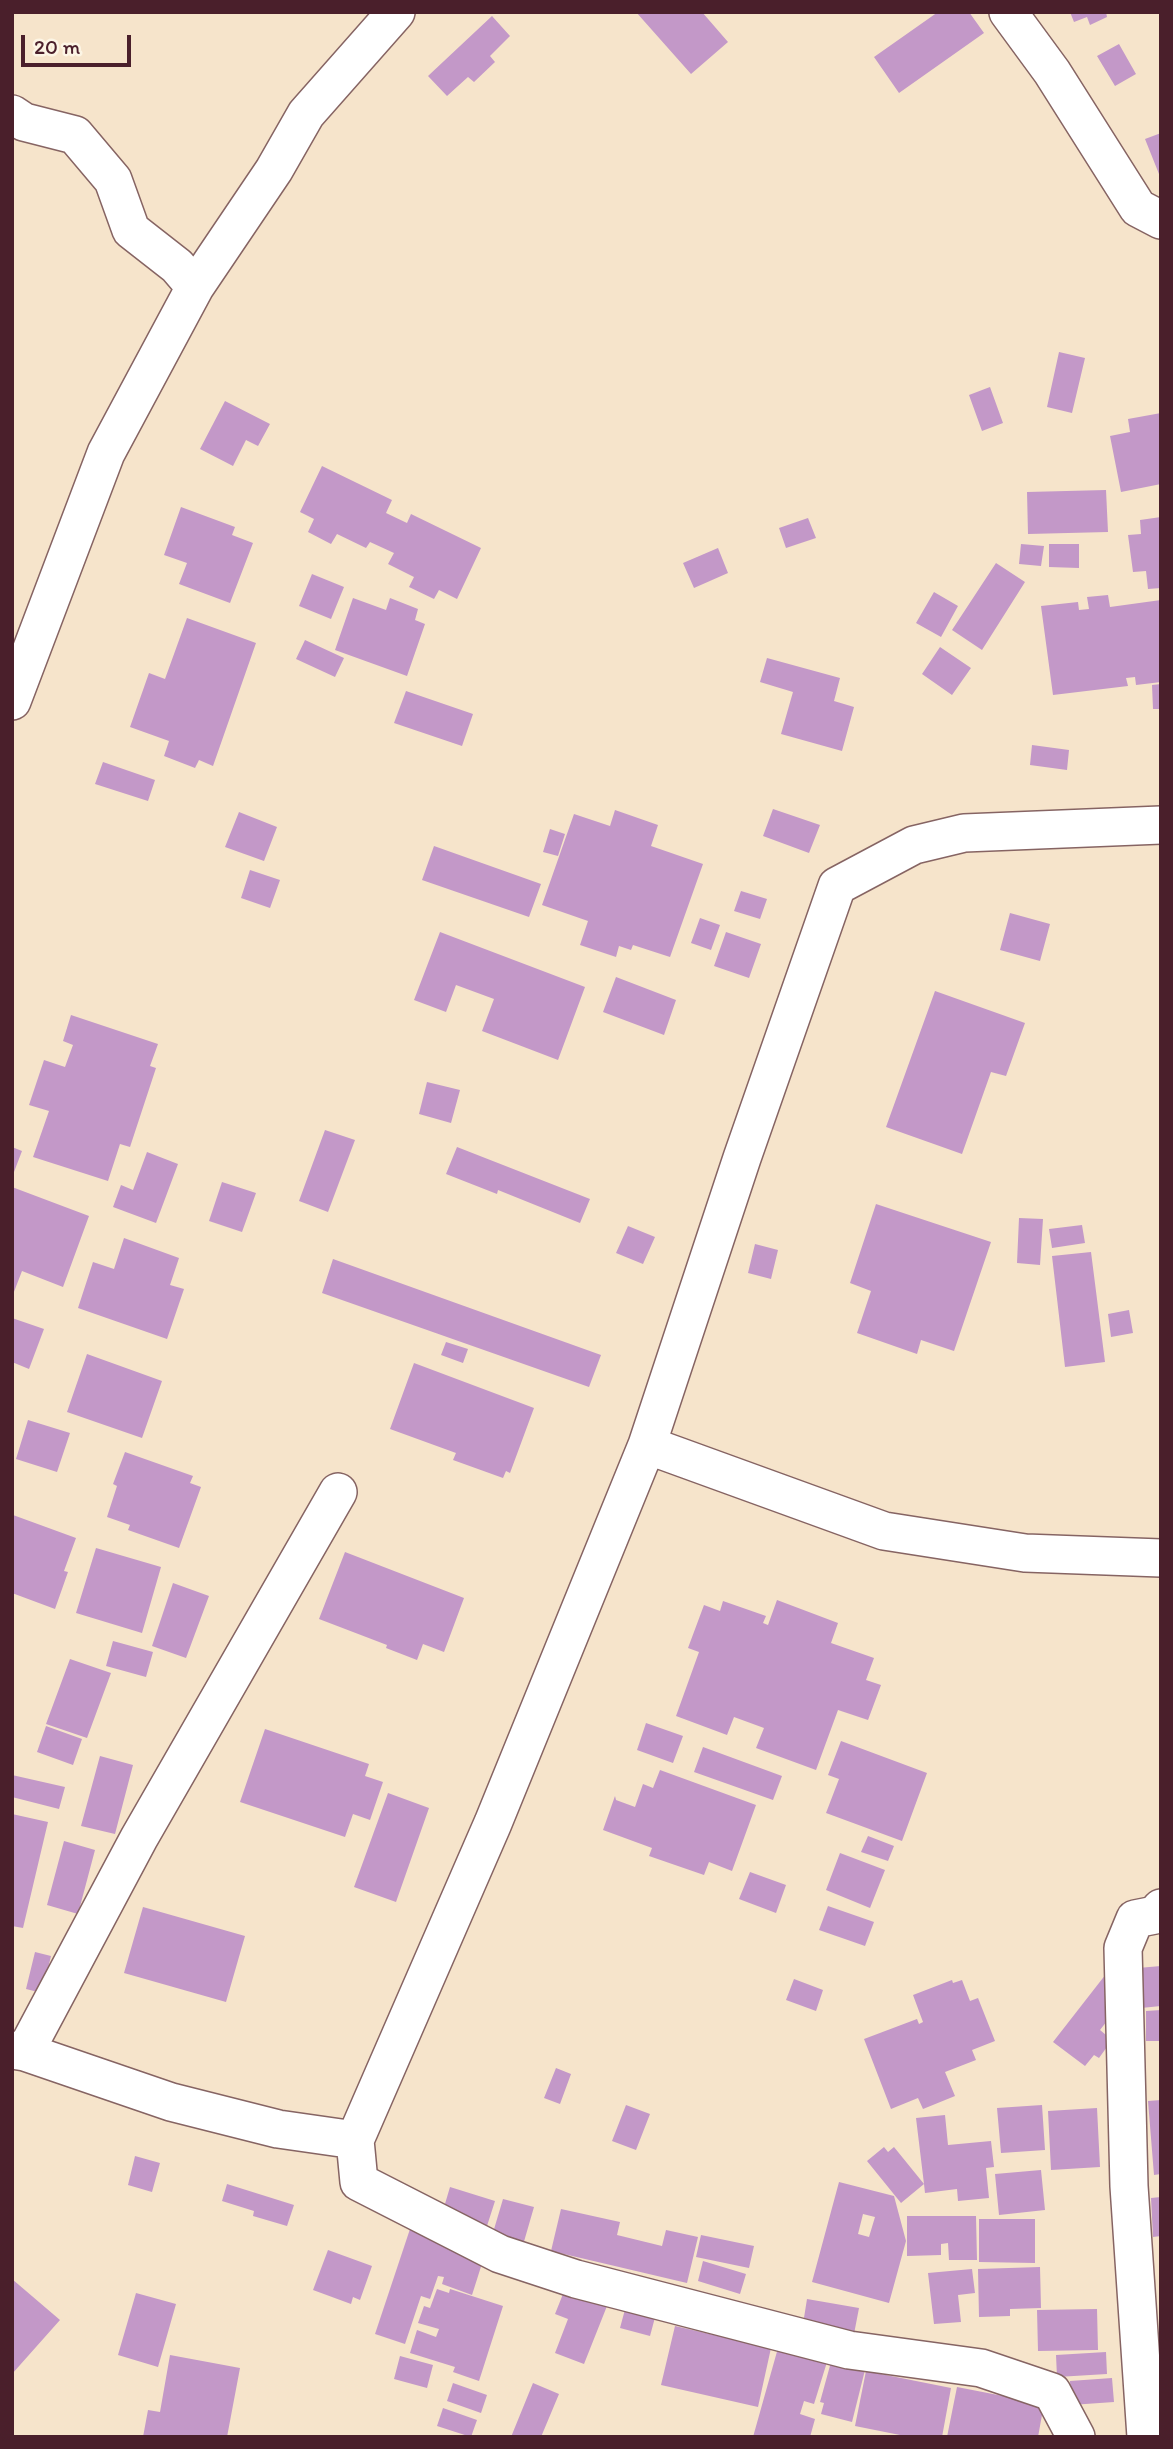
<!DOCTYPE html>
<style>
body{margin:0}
#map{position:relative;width:1173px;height:2449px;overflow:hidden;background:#f6e4cb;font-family:Itim,sans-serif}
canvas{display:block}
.frame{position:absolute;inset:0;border:14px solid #4a1f2b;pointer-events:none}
.scale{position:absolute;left:21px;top:35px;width:110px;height:32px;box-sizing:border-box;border:4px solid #4a1f2b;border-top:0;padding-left:9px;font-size:21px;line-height:24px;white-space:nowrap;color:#4a1f2b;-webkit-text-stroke:5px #fcf5e5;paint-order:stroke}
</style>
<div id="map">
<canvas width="1173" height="2449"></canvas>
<div class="frame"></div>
<div class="scale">20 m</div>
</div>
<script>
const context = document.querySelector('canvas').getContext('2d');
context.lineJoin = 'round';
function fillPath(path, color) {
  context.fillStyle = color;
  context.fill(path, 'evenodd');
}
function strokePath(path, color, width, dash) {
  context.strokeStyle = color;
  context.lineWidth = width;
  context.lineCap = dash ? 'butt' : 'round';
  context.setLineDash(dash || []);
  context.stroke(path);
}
const building = new Path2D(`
 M 636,12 L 702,12 L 728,42 L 691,74 Z
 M 938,12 L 969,12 L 984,33 L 899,93 L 874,57 Z
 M 1070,12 L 1106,12 L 1107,17 L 1090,25 L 1087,17 L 1074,22 Z
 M 492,16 L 510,36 L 490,56 L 495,62 L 474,82 L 468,77 L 447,96 L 428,76 Z
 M 1119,44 L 1136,74 L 1115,86 L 1097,56 Z
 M 1161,133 L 1161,173 L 1159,174 L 1145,139 Z
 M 1059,352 L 1085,358 L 1072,413 L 1047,407 Z
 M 990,387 L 1003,423 L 982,431 L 969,395 Z
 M 225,401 L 270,424 L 258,446 L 246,440 L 233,466 L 200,449 Z
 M 1161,413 L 1161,484 L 1121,492 L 1110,436 L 1130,432 L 1128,419 Z
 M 322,466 L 392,500 L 386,513 L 407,523 L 411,514 L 481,548 L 457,599 L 439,590 L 434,599 L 409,587 L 414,577 L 388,564 L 394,553 L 370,542 L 366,548 L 337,534 L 331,544 L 308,532 L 314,519 L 300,512 Z
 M 1106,490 L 1108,532 L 1028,534 L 1027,492 Z
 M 181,507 L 235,527 L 232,535 L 253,543 L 230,603 L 179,584 L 187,563 L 164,555 Z
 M 1161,517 L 1161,588 L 1148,589 L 1146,571 L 1133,572 L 1128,535 L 1141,534 L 1140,520 Z
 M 808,518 L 816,538 L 786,548 L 779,528 Z
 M 1021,544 L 1044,546 L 1041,566 L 1019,564 Z
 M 1049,544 L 1079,544 L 1079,568 L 1049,567 Z
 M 718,548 L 728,573 L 694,588 L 683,563 Z
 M 996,563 L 1025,582 L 982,650 L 952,630 Z
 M 312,574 L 344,587 L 331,619 L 299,606 Z
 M 934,592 L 958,606 L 941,637 L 916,623 Z
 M 1108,595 L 1110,607 L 1161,600 L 1161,682 L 1136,685 L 1135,677 L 1126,678 L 1128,686 L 1053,695 L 1041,606 L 1078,602 L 1079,610 L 1089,609 L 1087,597 Z
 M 353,598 L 386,610 L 390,598 L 418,609 L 415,620 L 425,624 L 407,676 L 335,650 Z
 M 187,618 L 256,643 L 213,766 L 199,760 L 195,768 L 164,756 L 169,741 L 130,727 L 149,673 L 165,679 Z
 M 305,640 L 344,658 L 335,677 L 296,659 Z
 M 940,647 L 971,668 L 952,695 L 922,674 Z
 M 767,658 L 840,678 L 834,701 L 854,707 L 842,751 L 781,734 L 793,692 L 760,682 Z
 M 1161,684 L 1161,709 L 1153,709 L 1152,685 Z
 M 406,691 L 473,714 L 462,746 L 394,723 Z
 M 1032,745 L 1069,750 L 1067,770 L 1030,765 Z
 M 103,762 L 155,780 L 148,801 L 95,784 Z
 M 773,809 L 820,825 L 809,853 L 763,836 Z
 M 615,810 L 658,825 L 651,846 L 703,864 L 670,957 L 633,945 L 631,950 L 619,946 L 616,957 L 580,945 L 588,921 L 542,905 L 574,814 L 610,826 Z
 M 239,812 L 277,827 L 264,861 L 225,847 Z
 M 550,829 L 565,834 L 558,856 L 543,852 Z
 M 434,846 L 541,884 L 529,917 L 422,880 Z
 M 250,870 L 280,880 L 270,908 L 241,898 Z
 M 741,891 L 767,899 L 760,919 L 734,911 Z
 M 1010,913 L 1050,924 L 1040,961 L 1000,950 Z
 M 700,918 L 720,925 L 711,950 L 691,943 Z
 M 440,932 L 585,987 L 558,1060 L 482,1031 L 494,999 L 456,985 L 446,1012 L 414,1000 Z
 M 726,932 L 761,944 L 749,978 L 714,966 Z
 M 616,977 L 676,1000 L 664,1035 L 603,1012 Z
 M 935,991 L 1025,1023 L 1006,1076 L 991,1072 L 962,1154 L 886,1127 Z
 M 71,1015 L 158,1044 L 150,1066 L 156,1068 L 130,1147 L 120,1144 L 108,1181 L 33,1157 L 49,1111 L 29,1105 L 44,1060 L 65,1067 L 73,1045 L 63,1041 Z
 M 427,1082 L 460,1090 L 451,1123 L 419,1114 Z
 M 325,1130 L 355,1140 L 328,1212 L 299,1201 Z
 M 12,1147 L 22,1151 L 14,1172 L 12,1171 Z
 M 457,1147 L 590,1199 L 580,1223 L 498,1190 L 497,1194 L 446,1174 Z
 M 147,1152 L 178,1164 L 156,1223 L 113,1207 L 121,1185 L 133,1190 Z
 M 222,1182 L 256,1193 L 242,1232 L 209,1221 Z
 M 12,1187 L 89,1216 L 63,1287 L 22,1271 L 12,1297 Z
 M 876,1204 L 991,1242 L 954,1351 L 921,1340 L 917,1354 L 857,1333 L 871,1291 L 850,1283 Z
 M 1019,1218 L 1043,1219 L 1040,1265 L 1017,1263 Z
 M 1082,1225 L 1085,1243 L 1052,1248 L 1049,1229 Z
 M 628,1226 L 655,1237 L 643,1264 L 616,1253 Z
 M 124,1238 L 179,1258 L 170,1285 L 184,1289 L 167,1339 L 78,1308 L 93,1262 L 114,1269 Z
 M 755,1244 L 778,1250 L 771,1279 L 748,1273 Z
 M 1091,1252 L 1105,1362 L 1065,1367 L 1052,1256 Z
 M 333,1259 L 601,1355 L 589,1387 L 322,1293 Z
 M 1129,1310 L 1133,1333 L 1111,1337 L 1108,1314 Z
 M 12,1318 L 44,1329 L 29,1369 L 12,1362 Z
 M 446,1342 L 468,1349 L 463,1363 L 441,1355 Z
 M 87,1354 L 162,1381 L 142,1438 L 67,1412 Z
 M 414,1363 L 534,1408 L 510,1473 L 506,1471 L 503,1478 L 453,1460 L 456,1453 L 390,1429 Z
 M 28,1420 L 70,1433 L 57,1472 L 16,1459 Z
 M 125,1452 L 193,1476 L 190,1483 L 201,1487 L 179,1548 L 128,1530 L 130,1525 L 107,1517 L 117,1486 L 113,1484 Z
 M 13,1515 L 76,1538 L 64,1571 L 68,1572 L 55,1609 L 12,1593 Z
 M 96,1548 L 161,1567 L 142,1633 L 76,1613 Z
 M 345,1552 L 464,1598 L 444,1652 L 423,1644 L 417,1660 L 386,1648 L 387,1645 L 319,1619 Z
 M 173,1583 L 209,1596 L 186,1658 L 152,1646 Z
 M 777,1600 L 838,1623 L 831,1643 L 874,1658 L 866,1680 L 881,1685 L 868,1720 L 838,1710 L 816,1770 L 756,1748 L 764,1728 L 734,1717 L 727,1735 L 676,1716 L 699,1652 L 688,1648 L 704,1605 L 720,1611 L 723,1601 L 766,1616 L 763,1623 L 768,1625 Z
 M 113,1641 L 153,1652 L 146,1677 L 106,1666 Z
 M 70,1659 L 111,1673 L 87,1738 L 46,1724 Z
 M 646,1723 L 683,1736 L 673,1763 L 637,1750 Z
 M 46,1726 L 82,1739 L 73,1765 L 37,1752 Z
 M 265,1729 L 369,1764 L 365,1776 L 383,1782 L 370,1820 L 353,1814 L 345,1837 L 240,1802 Z
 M 841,1741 L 927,1773 L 902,1841 L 826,1813 L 839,1779 L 828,1775 Z
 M 703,1747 L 782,1776 L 773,1800 L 694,1772 Z
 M 100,1756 L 133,1765 L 115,1834 L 81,1826 Z
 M 660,1770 L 756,1805 L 732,1871 L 709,1862 L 704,1875 L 649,1856 L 652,1848 L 603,1830 L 615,1796 L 616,1800 L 635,1807 L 643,1784 L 653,1788 Z
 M 12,1775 L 65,1787 L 59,1809 L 12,1797 Z
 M 388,1793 L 429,1808 L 396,1902 L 354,1887 Z
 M 12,1814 L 48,1822 L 23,1928 L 12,1926 Z
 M 868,1836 L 894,1846 L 888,1861 L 861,1852 Z
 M 64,1841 L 95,1850 L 78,1914 L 47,1905 Z
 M 840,1853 L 885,1870 L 870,1908 L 826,1890 Z
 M 750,1872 L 786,1885 L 776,1913 L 739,1899 Z
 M 828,1906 L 874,1922 L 865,1946 L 819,1930 Z
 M 143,1907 L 245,1936 L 226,2002 L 124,1973 Z
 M 35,1952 L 51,1956 L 42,1993 L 26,1989 Z
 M 1161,1966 L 1161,2006 L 1141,2008 L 1138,1968 Z
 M 1106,1974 L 1121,2003 L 1100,2030 L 1112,2040 L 1099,2058 L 1094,2055 L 1085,2066 L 1053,2042 Z
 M 794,1979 L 823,1990 L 816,2011 L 786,2000 Z
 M 952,1980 L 953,1983 L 962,1980 L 970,2001 L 978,1998 L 995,2041 L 972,2050 L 976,2060 L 945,2072 L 955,2096 L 923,2109 L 918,2098 L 891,2109 L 864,2039 L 917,2019 L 919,2024 L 923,2022 L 913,1995 Z
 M 1161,2010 L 1161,2041 L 1146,2041 L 1146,2011 Z
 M 556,2068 L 571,2074 L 560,2104 L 544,2098 Z
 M 1161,2100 L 1161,2174 L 1154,2175 L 1148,2101 Z
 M 626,2105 L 650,2114 L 636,2150 L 612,2141 Z
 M 1042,2105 L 1045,2150 L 1001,2153 L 997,2108 Z
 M 1097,2108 L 1100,2167 L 1051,2170 L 1048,2111 Z
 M 945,2115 L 948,2145 L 991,2141 L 994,2167 L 986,2168 L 989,2198 L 958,2201 L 957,2189 L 925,2193 L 924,2184 L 901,2203 L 867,2161 L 884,2147 L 888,2152 L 894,2147 L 924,2184 L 916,2118 Z
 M 135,2156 L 160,2163 L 152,2192 L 128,2185 Z
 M 1041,2170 L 1045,2210 L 999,2215 L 995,2174 Z
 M 839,2182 L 894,2196 L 906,2241 L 889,2303 L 812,2282 ZM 863,2214 L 875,2217 L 869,2237 L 858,2234 Z
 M 227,2184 L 294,2205 L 287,2226 L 253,2216 L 254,2211 L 222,2201 Z
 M 450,2187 L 495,2201 L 487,2226 L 442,2214 Z
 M 1161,2197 L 1161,2236 L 1153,2237 L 1151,2198 Z
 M 503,2199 L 534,2207 L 523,2245 L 492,2236 Z
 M 561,2209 L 620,2222 L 617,2235 L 662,2246 L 666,2230 L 698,2237 L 687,2283 L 551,2251 Z
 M 907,2216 L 976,2216 L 977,2260 L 949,2260 L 948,2243 L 941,2244 L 941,2255 L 907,2256 Z
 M 979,2219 L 1035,2219 L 1035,2263 L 979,2262 Z
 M 411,2226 L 485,2254 L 472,2295 L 442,2284 L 444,2277 L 438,2276 L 430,2299 L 421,2296 L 405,2344 L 375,2334 Z
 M 701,2235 L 754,2246 L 749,2268 L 696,2257 Z
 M 328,2250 L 372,2266 L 360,2300 L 353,2297 L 351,2304 L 313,2290 Z
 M 703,2261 L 746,2274 L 740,2294 L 698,2281 Z
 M 1040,2267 L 1041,2308 L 1010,2309 L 1010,2316 L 979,2317 L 978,2269 Z
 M 972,2269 L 975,2293 L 958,2295 L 961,2322 L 934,2324 L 928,2273 Z
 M 12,2279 L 60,2320 L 12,2374 Z
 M 437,2289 L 449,2293 L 450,2289 L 503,2306 L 479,2381 L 453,2372 L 455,2367 L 410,2353 L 417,2330 L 436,2337 L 439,2329 L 418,2323 L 424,2306 L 430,2308 Z
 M 565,2289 L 607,2306 L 584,2364 L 555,2353 L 568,2319 L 555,2314 Z
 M 136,2293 L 176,2304 L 158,2367 L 118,2355 Z
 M 807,2299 L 859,2308 L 854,2334 L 803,2324 Z
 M 627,2302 L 657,2310 L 650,2336 L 620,2328 Z
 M 1097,2309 L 1098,2350 L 1038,2351 L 1037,2310 Z
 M 675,2326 L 771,2348 L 758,2407 L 661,2385 Z
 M 778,2348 L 827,2362 L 814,2404 L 804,2401 L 800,2414 L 815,2419 L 810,2437 L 753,2437 Z
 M 1106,2352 L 1107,2374 L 1057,2377 L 1056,2355 Z
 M 170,2355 L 240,2368 L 227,2437 L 143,2437 L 148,2410 L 160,2412 Z
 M 400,2356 L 433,2365 L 427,2388 L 394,2379 Z
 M 831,2362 L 865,2370 L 852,2422 L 821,2414 L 824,2403 L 820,2402 Z
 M 866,2371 L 951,2388 L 942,2437 L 910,2437 L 855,2426 Z
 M 1112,2378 L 1114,2402 L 1071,2405 L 1070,2381 Z
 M 453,2383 L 487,2395 L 481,2413 L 447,2401 Z
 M 533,2383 L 559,2394 L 541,2437 L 511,2437 Z
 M 957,2387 L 1044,2404 L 1038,2437 L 947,2437 Z
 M 443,2408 L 477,2420 L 471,2437 L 437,2426 Z`);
const minor = new Path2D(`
 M 1008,12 L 1052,72 L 1138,208 L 1161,220
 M 12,114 L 24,122 L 75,135 L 113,180 L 131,230 L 177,266 L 195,287
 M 12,701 L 106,453 L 195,287 L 274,170 L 306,114 L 396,12
 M 647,1445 L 884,1531 L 1025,1553 L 1161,1558
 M 12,2050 L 25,2052 L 171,2102 L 278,2129 L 355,2140 L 493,1823 L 647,1445 L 742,1158 L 837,886 L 914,845 L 964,833 L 1161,825
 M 25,2052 L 139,1838 L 338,1492
 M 355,2140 L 359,2182 L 500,2254 L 576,2279 L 849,2350 L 981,2368 L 1052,2392 L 1076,2437
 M 1146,2437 L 1129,2186 L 1123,1948 L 1135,1919 L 1155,1915 L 1161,1908`);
fillPath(building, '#c398c8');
strokePath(minor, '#866463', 40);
strokePath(minor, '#fff', 37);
</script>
